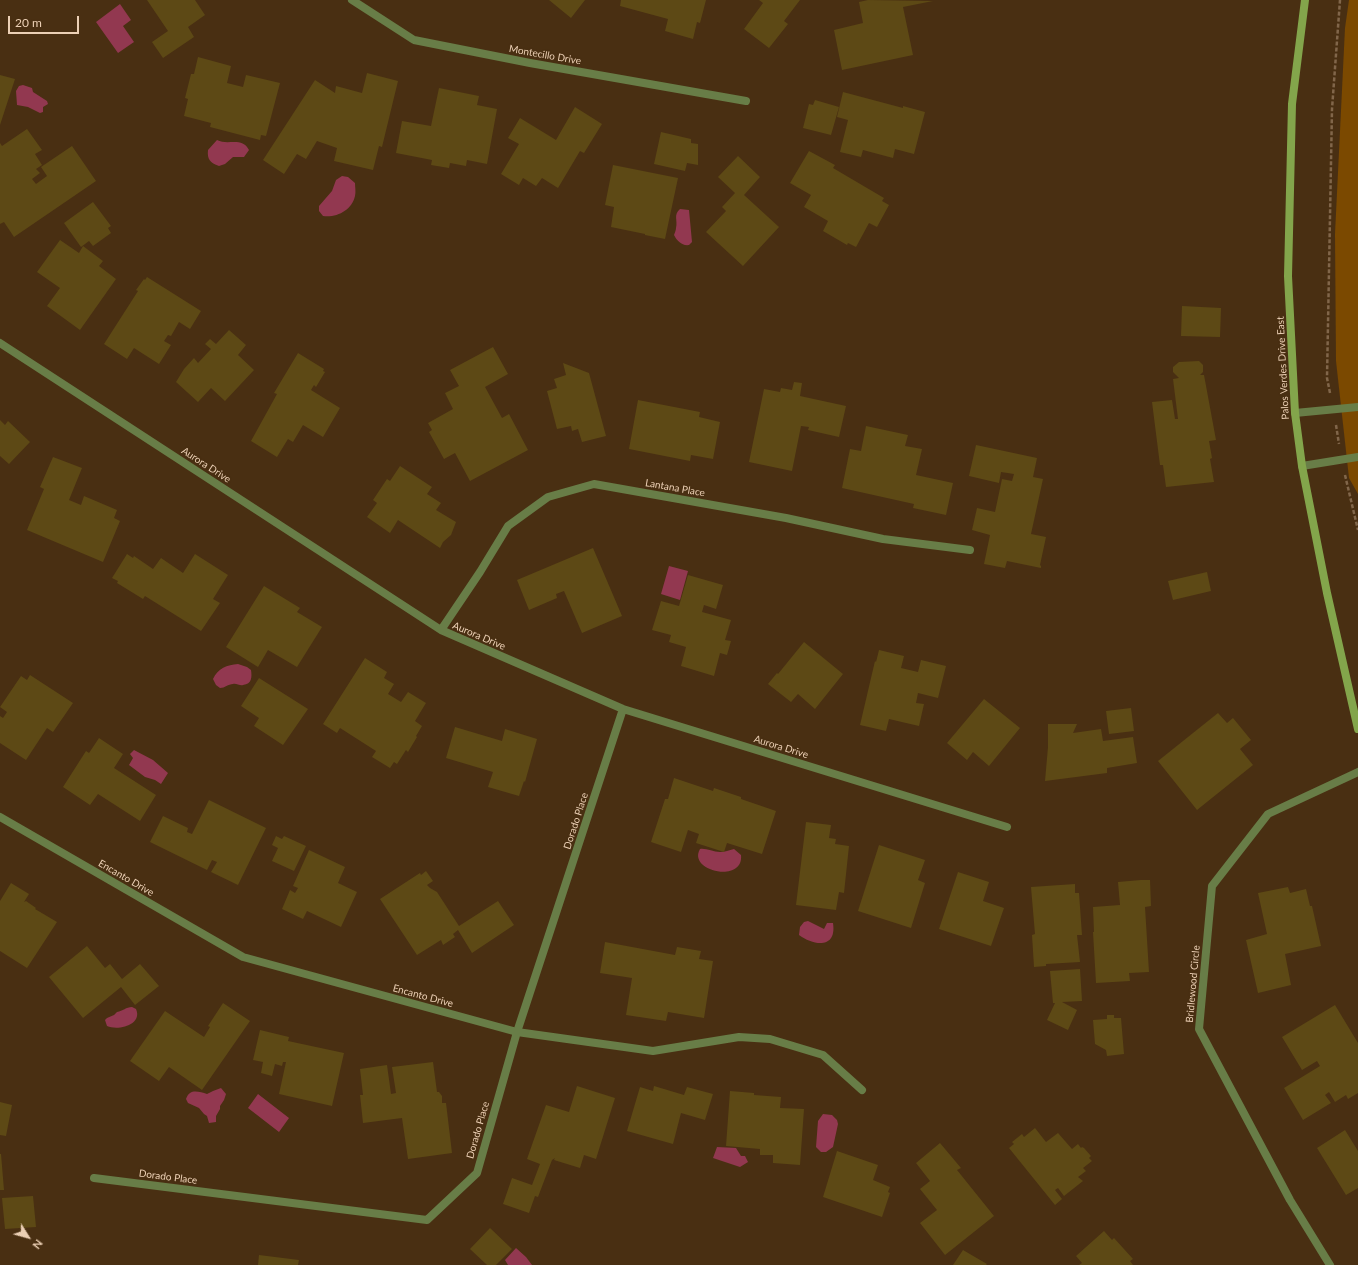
<!DOCTYPE html>
<style>
body{margin:0}
#map{position:relative;width:1358px;height:1265px;overflow:hidden;background:#492f12;font-family:Lato,sans-serif}
canvas{display:block}
.north{position:absolute;left:8px;top:1217px;width:40px;height:40px;-webkit-text-stroke:3px #492f12;paint-order:stroke;rotate:127deg;font-size:11px;font-weight:700;line-height:16px;text-align:center;color:#ecd0b5}
.north::after{content:'';display:block;margin:auto;width:14px;height:18px;background:#ecd0b5;clip-path:polygon(50% 0,100% 100%,50% 72%,0 100%)}
.scale{position:absolute;left:8px;top:16px;width:71px;height:18px;box-sizing:border-box;border:2px solid #ecd0b5;border-top:0;padding-left:5px;font-size:12px;line-height:14px;white-space:nowrap;color:#ecd0b5;-webkit-text-stroke:3px #492f12;paint-order:stroke}
</style>
<div id="map">
<canvas width="1358" height="1265"></canvas>
<div class="north">N</div>
<div class="scale">20 m</div>
</div>
<script>
const context = document.querySelector('canvas').getContext('2d');
context.lineJoin = 'round';
function fillPath(path, color) {
  context.fillStyle = color;
  context.fill(path, 'evenodd');
}
function strokePath(path, color, width, dash) {
  context.strokeStyle = color;
  context.lineWidth = width;
  context.lineCap = dash ? 'butt' : 'round';
  context.setLineDash(dash || []);
  context.stroke(path);
}
function write(font, color, halo, rows, align = 'center') {
  context.font = font + ' Lato,sans-serif';
  context.lineWidth = 3.5;
  context.setLineDash([]);
  context.textBaseline = 'middle';
  context.strokeStyle = halo;
  context.fillStyle = color;
  for (const [text, x, y, turn = 0] of rows) {
    context.save();
    context.translate(x, y);
    context.rotate((+turn || 0) * Math.PI / 180);
    context.textAlign = isNaN(turn) ? turn : align;
    if (halo) context.strokeText(text, 0, 0);
    context.fillText(text, 0, 0);
    context.restore();
  }
}
const green = new Path2D(`
 M 1349,0 L 1358,0 L 1358,494 L 1349,478 L 1336,361 L 1335,234 L 1345,28 Z`);
const water = new Path2D(`
 M 120,4 L 131,20 L 123,26 L 134,42 L 118,53 L 96,22 Z
 M 23,85 L 32,88 L 33,92 L 47,101 L 48,104 L 43,107 L 43,112 L 40,113 L 28,107 L 17,105 L 16,91 L 19,86 Z
 M 217,140 C 228,146 242,136 249,150 L 244,157 L 233,157 L 225,164 L 219,166 C 210,163 207,159 208,150 Z
 M 342,176 L 348,177 L 355,183 C 355,187 356,192 355,196 C 352,210 337,218 323,216 L 319,211 L 319,206 L 332,191 L 336,180 Z
 M 680,209 L 689,210 L 692,242 L 689,245 C 682,246 677,241 674,235 C 675,232 676,230 676,228 C 678,220 673,215 680,209 Z
 M 669,566 L 688,571 L 680,600 L 661,594 Z
 M 238,664 L 247,667 L 251,670 C 252,677 252,684 243,685 C 240,686 236,683 233,684 C 228,684 225,688 220,688 L 216,685 L 213,679 C 218,668 227,665 238,664 Z
 M 134,750 L 153,760 L 168,773 L 161,784 L 155,780 L 145,777 L 129,765 L 133,758 L 130,754 Z
 M 700,849 C 706,848 713,852 720,852 C 725,852 729,850 734,849 L 741,855 C 744,884 687,871 700,849 Z
 M 808,921 L 824,929 L 827,923 L 833,923 C 837,949 814,946 799,935 L 800,927 L 804,922 Z
 M 132,1007 L 136,1009 C 143,1025 118,1031 107,1026 L 105,1020 L 107,1018 L 114,1015 L 117,1012 C 123,1011 126,1007 132,1007 Z
 M 221,1088 L 226,1094 L 224,1100 L 220,1106 L 220,1109 L 216,1116 L 216,1122 L 209,1123 L 207,1116 L 204,1114 L 199,1108 L 188,1103 L 186,1099 C 190,1088 199,1092 207,1094 L 213,1091 Z
 M 258,1094 L 289,1118 L 279,1132 L 248,1108 Z
 M 823,1114 L 832,1115 L 837,1120 L 838,1124 L 833,1147 L 826,1152 L 821,1152 L 816,1147 L 818,1121 Z
 M 717,1147 L 736,1148 L 741,1156 L 745,1156 L 748,1162 L 740,1167 L 713,1158 Z
 M 516,1248 L 526,1257 L 532,1265 L 508,1265 L 505,1260 Z`);
const building = new Path2D(`
 M 147,0 L 195,0 L 205,15 L 188,27 L 194,37 L 163,58 L 152,42 L 168,31 Z
 M 549,0 L 585,0 L 571,18 Z
 M 621,0 L 706,0 L 700,23 L 697,22 L 693,39 L 665,31 L 668,19 L 620,6 Z
 M 759,0 L 800,0 L 784,21 L 788,24 L 769,48 L 744,29 L 763,3 Z
 M 868,0 L 933,1 L 903,7 L 913,55 L 842,70 L 834,30 L 863,23 L 859,2 Z
 M 198,57 L 231,66 L 227,83 L 243,87 L 246,75 L 280,83 L 266,136 L 261,135 L 260,140 L 210,127 L 211,123 L 184,116 L 188,99 L 185,98 L 191,74 L 194,74 Z
 M 367,73 L 398,81 L 382,147 L 379,146 L 373,170 L 334,161 L 337,148 L 317,141 L 306,159 L 297,154 L 284,174 L 263,160 L 315,80 L 335,93 L 336,86 L 362,93 Z
 M 0,75 L 15,79 L 0,125 Z
 M 439,88 L 479,96 L 477,105 L 497,109 L 487,164 L 467,160 L 466,166 L 450,163 L 449,168 L 431,165 L 432,160 L 396,153 L 402,121 L 431,126 Z
 M 843,92 L 903,108 L 903,106 L 925,112 L 914,154 L 895,149 L 893,158 L 863,150 L 861,157 L 840,152 L 848,120 L 837,117 Z
 M 815,100 L 839,107 L 831,135 L 803,128 L 809,104 L 813,105 Z
 M 575,107 L 602,124 L 584,153 L 580,151 L 558,188 L 542,178 L 536,186 L 523,178 L 519,185 L 501,174 L 519,144 L 508,138 L 520,118 L 556,140 Z
 M 27,129 L 42,150 L 35,154 L 42,165 L 36,169 L 40,173 L 32,179 L 36,184 L 47,176 L 41,167 L 72,146 L 96,181 L 14,237 L 4,222 L 0,224 L 0,143 L 2,146 Z
 M 661,132 L 691,139 L 691,143 L 698,144 L 698,165 L 687,163 L 685,171 L 654,164 Z
 M 809,151 L 835,165 L 833,168 L 884,198 L 882,201 L 889,205 L 877,227 L 869,223 L 856,247 L 848,243 L 847,245 L 823,231 L 828,221 L 804,207 L 811,195 L 790,183 Z
 M 738,156 L 760,177 L 744,195 L 779,227 L 743,266 L 706,232 L 726,211 L 722,207 L 735,193 L 718,177 Z
 M 613,165 L 678,178 L 665,239 L 645,235 L 645,234 L 611,227 L 614,207 L 605,205 Z
 M 93,202 L 111,226 L 108,228 L 111,233 L 93,246 L 89,241 L 81,247 L 64,223 Z
 M 60,240 L 79,253 L 83,246 L 103,261 L 99,266 L 116,279 L 80,330 L 47,306 L 60,288 L 37,272 Z
 M 147,277 L 201,311 L 190,329 L 179,322 L 171,336 L 168,335 L 164,341 L 171,345 L 159,364 L 134,348 L 127,359 L 104,344 L 138,291 L 136,290 L 144,279 L 145,280 Z
 M 1182,306 L 1221,308 L 1220,337 L 1181,336 Z
 M 229,330 L 246,345 L 238,355 L 254,370 L 225,401 L 211,388 L 198,402 L 176,382 L 184,369 L 194,358 L 198,363 L 211,349 L 205,344 L 210,339 L 216,344 Z
 M 493,347 L 508,374 L 485,387 L 502,418 L 509,414 L 528,450 L 470,481 L 455,453 L 444,459 L 429,432 L 432,430 L 428,423 L 453,409 L 445,393 L 459,386 L 450,370 Z
 M 298,353 L 324,369 L 323,371 L 325,372 L 316,387 L 314,385 L 311,390 L 340,408 L 323,437 L 303,425 L 293,442 L 288,439 L 277,457 L 251,441 L 277,394 L 274,393 Z
 M 1199,361 L 1203,365 L 1203,372 L 1200,375 L 1204,375 L 1216,440 L 1209,441 L 1212,458 L 1210,459 L 1214,482 L 1166,487 L 1163,465 L 1160,465 L 1152,402 L 1172,400 L 1175,419 L 1178,419 L 1173,379 L 1179,378 L 1173,372 L 1173,367 L 1179,362 Z
 M 563,363 L 589,373 L 606,436 L 582,442 L 578,429 L 572,431 L 571,426 L 557,429 L 547,391 L 557,388 L 554,379 L 566,375 Z
 M 794,382 L 802,383 L 800,396 L 846,406 L 839,437 L 808,430 L 809,427 L 801,426 L 792,471 L 749,462 L 764,389 L 780,392 L 781,388 L 792,390 Z
 M 638,400 L 700,412 L 699,417 L 720,422 L 713,459 L 691,455 L 690,461 L 629,449 Z
 M 0,420 L 5,425 L 8,421 L 30,442 L 9,464 L 0,456 Z
 M 866,426 L 908,435 L 905,446 L 922,449 L 916,475 L 953,483 L 946,515 L 913,508 L 914,504 L 842,488 L 850,449 L 861,451 Z
 M 976,445 L 1037,458 L 1033,477 L 1043,479 L 1031,534 L 1046,537 L 1040,565 L 1041,566 L 1041,568 L 1007,561 L 1005,568 L 984,564 L 990,535 L 972,530 L 977,508 L 995,512 L 1002,479 L 1012,481 L 1014,474 L 1001,472 L 999,483 L 969,476 Z
 M 53,457 L 82,468 L 69,500 L 81,505 L 84,496 L 117,510 L 114,518 L 120,521 L 103,562 L 27,530 L 44,489 L 40,487 Z
 M 400,466 L 432,487 L 427,494 L 441,503 L 436,510 L 456,522 L 451,535 L 443,542 L 440,548 L 398,520 L 390,533 L 367,517 L 377,503 L 373,500 L 387,479 L 390,481 Z
 M 593,548 L 622,616 L 582,633 L 564,591 L 556,594 L 557,598 L 529,610 L 517,580 Z
 M 127,554 L 133,558 L 134,556 L 153,569 L 161,558 L 183,573 L 195,554 L 228,575 L 213,599 L 220,603 L 201,631 L 145,596 L 143,599 L 117,583 L 118,581 L 112,578 Z
 M 1207,572 L 1211,591 L 1173,600 L 1168,581 Z
 M 688,575 L 723,585 L 716,609 L 704,605 L 702,612 L 731,620 L 725,640 L 731,641 L 727,655 L 720,653 L 714,676 L 681,666 L 686,647 L 669,642 L 671,635 L 652,630 L 661,601 L 679,606 Z
 M 264,586 L 300,608 L 297,612 L 322,627 L 297,667 L 268,650 L 258,667 L 226,647 Z
 M 804,642 L 843,674 L 815,709 L 798,694 L 791,702 L 768,684 L 777,673 L 778,674 Z
 M 879,650 L 904,656 L 901,668 L 918,672 L 921,660 L 946,666 L 938,698 L 918,693 L 916,703 L 924,704 L 919,726 L 889,719 L 886,731 L 860,725 L 875,661 L 876,662 Z
 M 365,658 L 387,672 L 384,678 L 394,684 L 388,694 L 401,702 L 408,692 L 426,703 L 415,721 L 422,726 L 416,736 L 417,737 L 408,752 L 406,750 L 397,764 L 394,762 L 390,768 L 372,757 L 376,751 L 340,728 L 337,733 L 323,724 Z
 M 30,675 L 73,703 L 53,732 L 47,728 L 26,760 L 0,743 L 0,716 L 3,718 L 7,712 L 0,707 L 21,676 L 27,680 Z
 M 259,678 L 308,709 L 283,745 L 254,726 L 259,718 L 241,706 Z
 M 984,699 L 1020,728 L 989,766 L 973,752 L 967,760 L 947,743 Z
 M 1131,708 L 1134,731 L 1109,734 L 1106,711 Z
 M 1218,713 L 1227,723 L 1233,718 L 1251,740 L 1240,749 L 1253,765 L 1197,810 L 1158,761 Z
 M 1048,724 L 1077,724 L 1073,733 L 1101,729 L 1103,741 L 1133,737 L 1137,763 L 1107,768 L 1107,773 L 1045,781 L 1048,747 Z
 M 455,727 L 502,741 L 505,729 L 537,739 L 525,782 L 524,781 L 519,796 L 488,787 L 493,772 L 446,758 Z
 M 99,738 L 123,754 L 114,768 L 156,795 L 140,821 L 98,794 L 90,805 L 63,787 L 86,751 L 89,753 Z
 M 674,778 L 713,791 L 714,788 L 741,797 L 741,799 L 776,811 L 762,854 L 727,843 L 724,852 L 696,843 L 699,834 L 688,830 L 681,852 L 651,842 L 665,799 L 668,799 Z
 M 209,800 L 266,828 L 238,885 L 211,872 L 217,862 L 212,860 L 207,870 L 150,842 L 163,816 L 188,828 L 187,832 L 192,834 Z
 M 806,822 L 831,825 L 829,838 L 836,839 L 835,844 L 849,846 L 844,893 L 839,892 L 836,910 L 796,905 Z
 M 276,836 L 282,839 L 284,836 L 306,846 L 294,871 L 272,861 L 278,848 L 272,845 Z
 M 879,845 L 925,860 L 918,880 L 925,883 L 911,928 L 858,911 Z
 M 309,850 L 345,867 L 338,883 L 357,892 L 341,927 L 307,911 L 303,919 L 282,909 L 290,890 L 295,893 L 298,888 L 293,886 Z
 M 426,871 L 433,881 L 427,885 L 430,888 L 437,892 L 459,926 L 498,901 L 514,925 L 472,953 L 458,930 L 453,934 L 455,937 L 443,945 L 441,940 L 417,955 L 380,899 L 420,873 L 421,875 Z
 M 958,872 L 989,882 L 983,901 L 1004,908 L 991,946 L 939,929 Z
 M 1141,880 L 1150,880 L 1151,906 L 1145,907 L 1149,972 L 1129,973 L 1130,981 L 1096,983 L 1093,932 L 1094,932 L 1093,907 L 1120,905 L 1118,882 Z
 M 11,883 L 29,894 L 24,902 L 26,901 L 36,908 L 35,909 L 57,922 L 27,968 L 0,951 L 0,901 Z
 M 1075,884 L 1075,893 L 1079,893 L 1082,935 L 1077,935 L 1080,962 L 1046,964 L 1046,966 L 1034,967 L 1032,935 L 1035,934 L 1031,887 Z
 M 1288,887 L 1290,893 L 1306,889 L 1310,906 L 1312,906 L 1321,946 L 1285,954 L 1291,985 L 1258,993 L 1246,940 L 1267,934 L 1258,893 Z
 M 605,942 L 675,955 L 677,947 L 701,951 L 699,959 L 713,961 L 704,1018 L 668,1012 L 666,1021 L 626,1015 L 632,978 L 600,973 Z
 M 87,946 L 105,968 L 110,964 L 122,979 L 140,964 L 159,986 L 135,1005 L 121,987 L 83,1018 L 49,977 Z
 M 1080,969 L 1082,1001 L 1062,1002 L 1077,1010 L 1068,1030 L 1047,1020 L 1055,1003 L 1053,1003 L 1050,971 Z
 M 223,1003 L 250,1021 L 202,1090 L 169,1067 L 159,1081 L 130,1061 L 165,1011 L 204,1037 L 210,1027 L 208,1026 Z
 M 1335,1005 L 1358,1043 L 1358,1093 L 1348,1099 L 1346,1095 L 1335,1102 L 1329,1092 L 1325,1095 L 1331,1103 L 1303,1120 L 1284,1088 L 1320,1066 L 1317,1061 L 1302,1070 L 1282,1037 Z
 M 1107,1015 L 1114,1015 L 1114,1018 L 1121,1018 L 1124,1054 L 1107,1056 L 1106,1050 L 1095,1044 L 1093,1020 L 1107,1019 Z
 M 260,1030 L 289,1037 L 288,1041 L 344,1053 L 332,1106 L 279,1094 L 286,1062 L 283,1062 L 282,1066 L 275,1064 L 272,1076 L 261,1073 L 263,1062 L 253,1060 Z
 M 433,1062 L 437,1092 L 439,1092 L 442,1096 L 442,1103 L 446,1103 L 452,1153 L 408,1159 L 402,1118 L 363,1123 L 360,1095 L 363,1095 L 360,1069 L 387,1065 L 391,1094 L 396,1093 L 392,1067 Z
 M 577,1086 L 615,1098 L 596,1159 L 584,1155 L 580,1168 L 554,1160 L 555,1158 L 552,1160 L 538,1197 L 535,1196 L 529,1213 L 503,1204 L 512,1178 L 532,1185 L 540,1164 L 527,1159 L 546,1105 L 569,1112 Z
 M 654,1086 L 684,1095 L 687,1087 L 713,1094 L 705,1120 L 681,1113 L 673,1144 L 627,1131 L 640,1087 L 653,1091 Z
 M 730,1091 L 754,1093 L 754,1095 L 781,1097 L 780,1108 L 804,1109 L 800,1165 L 773,1163 L 773,1155 L 760,1155 L 760,1149 L 726,1146 Z
 M 0,1102 L 12,1105 L 6,1136 L 0,1135 Z
 M 1035,1128 L 1046,1142 L 1058,1133 L 1072,1149 L 1078,1144 L 1081,1148 L 1082,1147 L 1084,1148 L 1091,1156 L 1089,1158 L 1092,1161 L 1083,1168 L 1086,1171 L 1078,1177 L 1083,1181 L 1064,1196 L 1058,1188 L 1055,1190 L 1062,1199 L 1055,1205 L 1009,1148 L 1014,1144 L 1012,1142 L 1022,1134 L 1024,1137 Z
 M 1345,1130 L 1358,1151 L 1358,1188 L 1346,1195 L 1317,1148 Z
 M 940,1143 L 961,1168 L 957,1170 L 994,1216 L 945,1255 L 920,1223 L 937,1210 L 920,1189 L 930,1181 L 916,1163 Z
 M 837,1151 L 878,1165 L 873,1180 L 890,1187 L 888,1192 L 890,1193 L 882,1217 L 823,1197 Z
 M 0,1154 L 1,1154 L 4,1190 L 0,1190 Z
 M 33,1196 L 36,1227 L 5,1229 L 2,1198 Z
 M 490,1228 L 512,1249 L 496,1265 L 487,1265 L 470,1249 Z
 M 1104,1231 L 1112,1240 L 1114,1238 L 1133,1259 L 1130,1261 L 1133,1265 L 1079,1265 L 1082,1263 L 1076,1256 Z
 M 963,1250 L 987,1264 L 986,1265 L 953,1265 Z
 M 259,1255 L 299,1260 L 298,1265 L 258,1265 Z`);
const path = new Path2D(`
 M 1330,393 L 1327,378 L 1332,109 L 1340,0
 M 1336,425 L 1339,444
 M 1345,475 L 1358,530`);
const street = new Path2D(`
 M 352,0 L 414,40 L 530,63 L 746,101
 M 0,343 L 441,630 L 623,709 L 1007,827
 M 1295,413 L 1358,407
 M 1302,466 L 1358,457
 M 441,630 L 480,572 L 508,526 L 548,497 L 594,484 L 786,518 L 883,539 L 970,550
 M 0,817 L 243,957 L 517,1032 L 653,1051 L 739,1037 L 770,1039 L 823,1055 L 862,1090
 M 94,1178 L 427,1220 L 477,1173 L 517,1032 L 623,709
 M 1330,1265 L 1290,1200 L 1199,1029 L 1212,886 L 1268,814 L 1358,772`);
const secondary = new Path2D(`
 M 1305,0 L 1292,104 L 1288,276 L 1295,413 L 1302,466 L 1327,593 L 1358,729`);
const streetNames = [
 ["Montecillo Drive",545,55,10],
 ["Palos Verdes Drive East",1283,368,-93],
 ["Aurora Drive",206,465,33],
 ["Lantana Place",675,488,10],
 ["Aurora Drive",479,636,23],
 ["Aurora Drive",781,747,17],
 ["Dorado Place",576,821,-72],
 ["Encanto Drive",126,878,30],
 ["Bridlewood Circle",1193,984,-85],
 ["Encanto Drive",423,996,15],
 ["Dorado Place",478,1130,-74],
 ["Dorado Place",168,1177,7]
];
fillPath(green, '#7b4900');
fillPath(water, '#923850');
fillPath(building, '#5d4915');
strokePath(path, '#81664a', 2.5, [4, 2]);
strokePath(street, '#687d47', 8);
strokePath(secondary, '#83a54b', 8);
write('10px', '#ecd0b5', '#492f12', streetNames);
</script>
